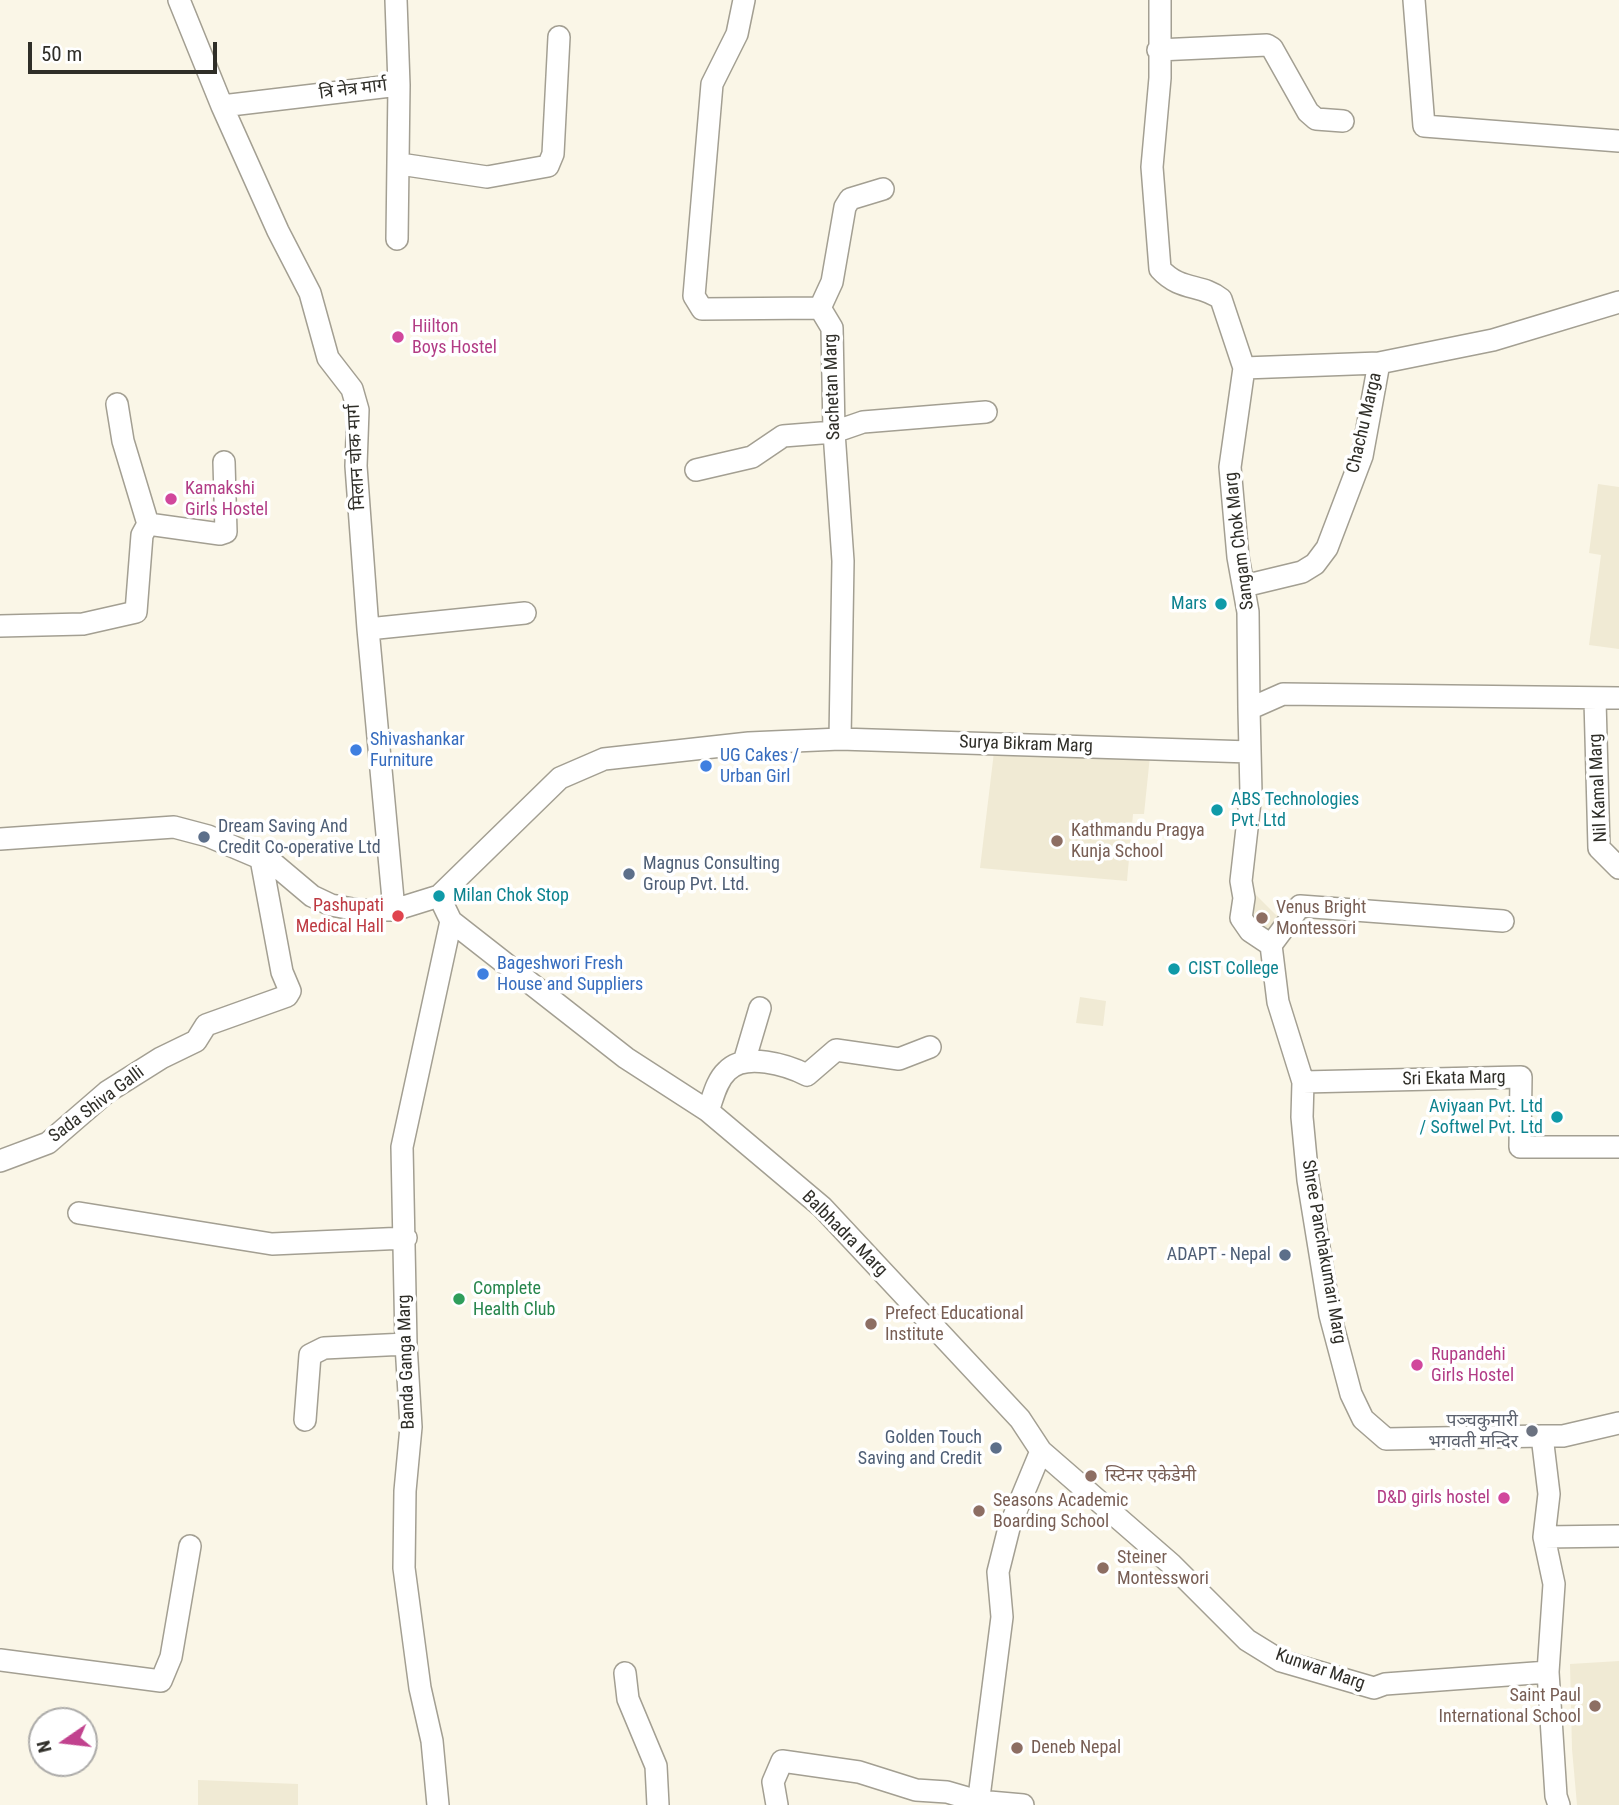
<!DOCTYPE html>
<meta charset="utf-8">
<style>
body{margin:0}
#map{position:relative;width:1619px;height:1805px;overflow:hidden;background:#faf6e7;font-family:"Roboto Condensed",sans-serif}
canvas{display:block}
.north{position:absolute;left:28px;top:1707px;width:70px;height:70px;box-sizing:border-box;background:#fff;border:2px solid #acaba9;border-radius:50%;rotate:256deg;font-size:19px;font-weight:700;line-height:28px;text-align:center;color:#2f2e28}
.north::after{content:'';display:block;margin:auto;width:24px;height:32px;background:#c1428e;clip-path:polygon(50% 0,100% 100%,50% 72%,0 100%)}
.scale{position:absolute;left:28px;top:42px;width:189px;height:32px;box-sizing:border-box;border:4px solid #2f2e28;border-top:0;padding-left:9px;font-size:21px;line-height:24px;white-space:nowrap;color:#2f2e28;-webkit-text-stroke:5px #fff;paint-order:stroke}
</style>
<div id="map">
<canvas width="1619" height="1805"></canvas>
<div class="north">N</div>
<div class="scale">50 m</div>
</div>
<script>
const context = document.querySelector('canvas').getContext('2d');
context.lineJoin = 'round';
function fillPath(path, color) {
  context.fillStyle = color;
  context.fill(path, 'evenodd');
}
function strokePath(path, color, width, dash) {
  context.strokeStyle = color;
  context.lineWidth = width;
  context.lineCap = dash ? 'butt' : 'round';
  context.setLineDash(dash || []);
  context.stroke(path);
}
function write(font, color, halo, rows, align = 'center') {
  context.font = font + ' "Roboto Condensed","Noto Sans Devanagari",sans-serif';
  context.lineWidth = 7;
  context.setLineDash([]);
  context.textBaseline = 'middle';
  context.strokeStyle = halo;
  context.fillStyle = color;
  for (const [text, x, y, turn = 0] of rows) {
    context.save();
    context.translate(x, y);
    context.rotate((+turn || 0) * Math.PI / 180);
    context.textAlign = isNaN(turn) ? turn : align;
    if (halo) context.strokeText(text, 0, 0);
    context.fillText(text, 0, 0);
    context.restore();
  }
}
const built = new Path2D(`
 M 1598,484 L 1619,487 L 1619,649 L 1589,645 L 1601,555 L 1589,553 Z
 M 994,752 L 1150,756 L 1144,814 L 1133,814 L 1127,881 L 980,868 Z
 M 1256,895 L 1284,923 L 1260,942 L 1241,914 Z
 M 1080,997 L 1106,1001 L 1103,1026 L 1076,1023 Z
 M 1619,1661 L 1619,1805 L 1577,1805 L 1572,1749 L 1570,1664 Z
 M 198,1780 L 298,1784 L 298,1805 L 198,1805 Z`);
const minor = new Path2D(`
 M 179,0 L 222,106 L 278,231 L 310,293 L 328,358 L 352,389 L 358,410 L 356,466 L 368,629 L 394,910
 M 744,0 L 737,34 L 712,84 L 694,296 L 702,309 L 820,308 L 832,328 L 834,432 L 843,561 L 840,739
 M 1160,0 L 1160,78 L 1152,167 L 1160,269 C 1181,292 1201,283 1221,299 L 1244,368 L 1230,467 L 1238,557 L 1248,612 L 1249,709
 M 1414,0 L 1424,126 L 1619,141
 M 1158,50 L 1267,45 L 1272,48 L 1308,112 L 1316,119 L 1343,121
 M 222,106 L 399,85 L 396,0
 M 400,164 L 487,177 L 548,166 L 553,154 L 559,37
 M 397,239 L 399,85
 M 820,308 L 832,282 L 845,207 L 850,199 L 883,189
 M 1244,368 L 1379,363 L 1493,340 L 1619,302
 M 117,404 L 123,441 L 148,524
 M 696,470 L 752,457 L 783,436 L 834,432 L 863,422 L 986,412
 M 1244,586 L 1302,572 L 1315,564 L 1327,548 L 1362,456 L 1379,363
 M 0,626 L 83,624 L 136,612 L 142,535 L 148,524 L 220,534 L 226,532 L 224,462
 M 368,629 L 525,613
 M 1595,700 L 1599,848 L 1619,868
 M 0,839 L 174,827 L 208,836 L 274,864 L 312,896 L 331,905 L 358,910 L 394,910 L 439,896 L 560,778 L 604,759 L 749,743 L 840,739 L 1250,752
 M 439,896 L 451,921 L 626,1058 L 708,1111 L 822,1207 L 1020,1419 L 1041,1451 L 1171,1564 L 1247,1640 L 1281,1661 L 1374,1688 L 1385,1684 L 1548,1672
 M 1271,945 L 1300,906 L 1503,921
 M 744,1062 L 760,1008
 M 1303,1082 L 1521,1077 L 1520,1147 L 1619,1147
 M 708,1111 C 713,1098 716,1081 727,1071 C 745,1052 787,1065 807,1075 L 836,1050 L 899,1059 L 930,1047
 M 0,1161 L 48,1143 L 107,1092 L 161,1058 L 196,1041 L 206,1025 L 287,996 L 290,991 L 282,972 L 261,859
 M 79,1213 L 272,1244 L 406,1238
 M 305,1420 L 310,1355 L 324,1348 L 406,1344
 M 1542,1436 L 1563,1436 L 1619,1423
 M 1544,1537 L 1619,1536
 M 0,1660 L 161,1681 L 171,1657 L 190,1546
 M 625,1673 L 628,1699 L 656,1766 L 658,1805
 M 438,1805 L 432,1741 L 420,1688 L 404,1568 L 405,1491 L 411,1427 L 406,1344 L 402,1147 L 451,921
 M 777,1805 L 773,1782 L 782,1761 L 859,1772 L 916,1790 L 947,1792 L 978,1801 L 1023,1805
 M 978,1805 L 1002,1617 L 998,1572 L 1009,1528 L 1041,1451
 M 1559,1805 L 1556,1796 L 1548,1672 L 1554,1584 L 1544,1537 L 1549,1494 L 1542,1436 L 1386,1439 L 1363,1419 L 1351,1394 L 1330,1315 L 1308,1180 L 1302,1117 L 1303,1082 L 1278,1002 L 1271,945 L 1250,931 L 1241,918 L 1244,898 L 1241,881 L 1251,793 L 1249,709 L 1283,694 L 1619,698`);
const markers = [
 [398,337,7,"#d1479c"],
 [171,499,7,"#d1479c"],
 [1221,604,7,"#0f9aa8"],
 [356,750,7,"#3f7fe0"],
 [706,766,7,"#3f7fe0"],
 [1217,810,7,"#0f9aa8"],
 [204,837,7,"#5c6f8a"],
 [1057,841,7,"#8d6e63"],
 [629,874,7,"#5c6f8a"],
 [439,896,7,"#0f9aa8"],
 [398,916,7,"#e0444e"],
 [1262,918,7,"#8d6e63"],
 [1174,969,7,"#0f9aa8"],
 [483,974,7,"#3f7fe0"],
 [1557,1117,7,"#0f9aa8"],
 [1285,1255,7,"#5c6f8a"],
 [459,1299,7,"#2e9e5b"],
 [871,1324,7,"#8d6e63"],
 [1417,1365,7,"#d1479c"],
 [1532,1431,7,"#6b7280"],
 [996,1448,7,"#5c6f8a"],
 [1091,1476,7,"#8d6e63"],
 [1504,1498,7,"#d1479c"],
 [979,1511,7,"#8d6e63"],
 [1103,1568,7,"#8d6e63"],
 [1595,1706,7,"#8d6e63"],
 [1017,1748,7,"#8d6e63"]
];
const streetNames = [
 ["त्रि नेत्र मार्ग",353,90,-7],
 ["Sachetan Marg",833,387,-92],
 ["Chachu Marga",1365,423,-77],
 ["मिलान चोक मार्ग",357,457,-93],
 ["Sangam Chok Marg",1240,541,-97],
 ["Surya Bikram Marg",1026,745,2],
 ["Nil Kamal Marg",1599,788,-93],
 ["Sri Ekata Marg",1454,1079,-1],
 ["Sada Shiva Galli",97,1105,-37],
 ["Balbhadra Marg",844,1234,45],
 ["Shree Panchakumari Marg",1323,1252,80],
 ["Banda Ganga Marg",407,1362,-92],
 ["Kunwar Marg",1320,1670,19]
];
const hotelNames = [
 ["Hiilton",412,327],
 ["Boys Hostel",412,348],
 ["Kamakshi",185,489],
 ["Girls Hostel",185,510],
 ["Rupandehi",1431,1355],
 ["Girls Hostel",1431,1376],
 ["D&D girls hostel",1490,1498,"right"]
];
const cultureNames = [
 ["Mars",1207,604,"right"],
 ["ABS Technologies",1231,800],
 ["Pvt. Ltd",1231,821],
 ["Milan Chok Stop",453,896],
 ["CIST College",1188,969],
 ["Aviyaan Pvt. Ltd",1543,1107,"right"],
 ["/ Softwel Pvt. Ltd",1543,1128,"right"]
];
const shopNames = [
 ["Shivashankar",370,740],
 ["Furniture",370,761],
 ["UG Cakes /",720,756],
 ["Urban Girl",720,777],
 ["Bageshwori Fresh",497,964],
 ["House and Suppliers",497,985]
];
const serviceNames = [
 ["Dream Saving And",218,827],
 ["Credit Co-operative Ltd",218,848],
 ["Magnus Consulting",643,864],
 ["Group Pvt. Ltd.",643,885],
 ["ADAPT - Nepal",1271,1255,"right"],
 ["Golden Touch",982,1438,"right"],
 ["Saving and Credit",982,1459,"right"]
];
const educationNames = [
 ["Kathmandu Pragya",1071,831],
 ["Kunja School",1071,852],
 ["Venus Bright",1276,908],
 ["Montessori",1276,929],
 ["Prefect Educational",885,1314],
 ["Institute",885,1335],
 ["स्टिनर एकेडेमी",1105,1476],
 ["Seasons Academic",993,1501],
 ["Boarding School",993,1522],
 ["Steiner",1117,1558],
 ["Montesswori",1117,1579],
 ["Saint Paul",1581,1696,"right"],
 ["International School",1581,1717,"right"],
 ["Deneb Nepal",1031,1748]
];
const healthNames = [
 ["Pashupati",384,906],
 ["Medical Hall",384,927]
];
const leisureNames = [
 ["Complete",473,1289],
 ["Health Club",473,1310]
];
const worshipNames = [
 ["पञ्चकुमारी",1518,1421],
 ["भगवती मन्दिर",1518,1442]
];
fillPath(built, '#f0ead4');
strokePath(minor, '#a39f92', 24);
strokePath(minor, '#fff', 21);
for (const [x, y, r, color] of markers) {
  const dot = new Path2D();
  dot.arc(x, y, r, 0, 2 * Math.PI);
  context.fillStyle = color;
  context.fill(dot);
  strokePath(dot, '#fff', 2.5);
}
write('18px', '#2f2e28', '#fff', streetNames);
write('18px', '#b23c85', '#fff', hotelNames, 'left');
write('18px', '#0d838f', '#fff', cultureNames, 'left');
write('18px', '#366cbe', '#fff', shopNames, 'left');
write('18px', '#4e5e75', '#fff', serviceNames, 'left');
write('18px', '#785e54', '#fff', educationNames, 'left');
write('18px', '#be3a42', '#fff', healthNames, 'right');
write('18px', '#27864d', '#fff', leisureNames, 'left');
write('18px', '#5b616d', '#fff', worshipNames, 'right');
</script>
